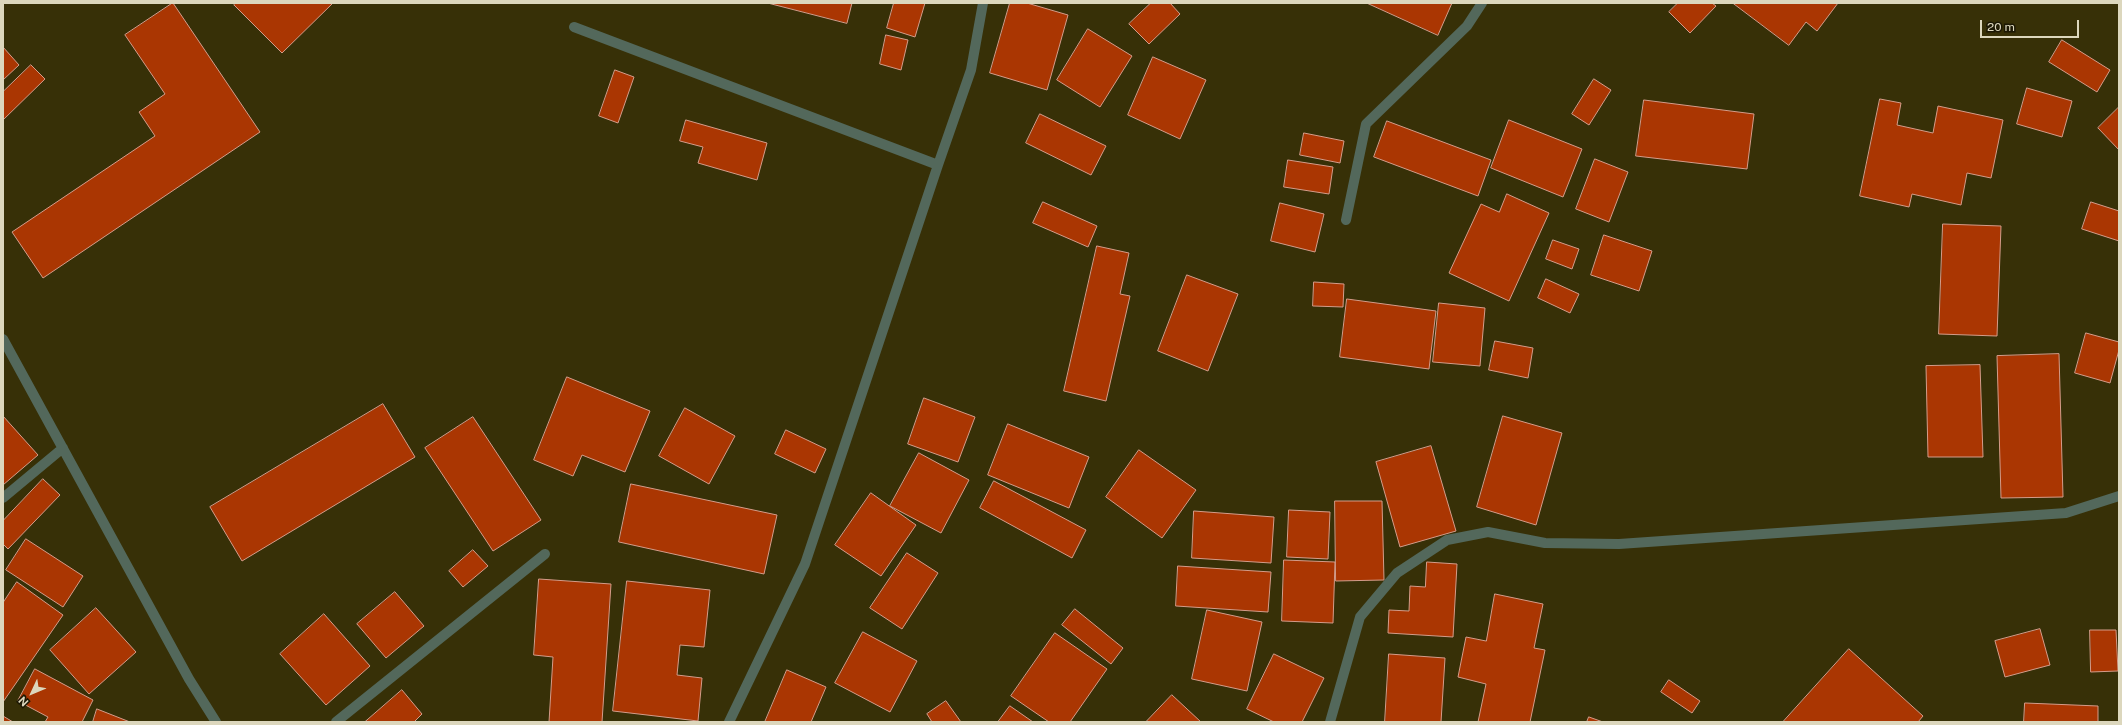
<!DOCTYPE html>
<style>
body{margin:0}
#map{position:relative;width:2122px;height:725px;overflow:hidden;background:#373007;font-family:"Public Sans",sans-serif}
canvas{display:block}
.frame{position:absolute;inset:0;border:4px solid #dcd7bd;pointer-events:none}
.north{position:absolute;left:12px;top:673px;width:40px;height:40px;-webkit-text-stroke:3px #1c1804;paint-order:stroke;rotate:226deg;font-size:11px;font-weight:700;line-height:16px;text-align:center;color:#dcd7bd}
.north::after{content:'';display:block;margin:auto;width:14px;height:18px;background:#dcd7bd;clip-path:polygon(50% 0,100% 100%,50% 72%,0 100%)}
.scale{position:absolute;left:1980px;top:20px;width:99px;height:18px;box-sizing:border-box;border:2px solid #dcd7bd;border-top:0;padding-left:5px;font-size:12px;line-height:14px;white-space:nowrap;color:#dcd7bd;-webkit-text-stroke:3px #1c1804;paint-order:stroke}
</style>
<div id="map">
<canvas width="2122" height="725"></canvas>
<div class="frame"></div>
<div class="north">N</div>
<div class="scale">20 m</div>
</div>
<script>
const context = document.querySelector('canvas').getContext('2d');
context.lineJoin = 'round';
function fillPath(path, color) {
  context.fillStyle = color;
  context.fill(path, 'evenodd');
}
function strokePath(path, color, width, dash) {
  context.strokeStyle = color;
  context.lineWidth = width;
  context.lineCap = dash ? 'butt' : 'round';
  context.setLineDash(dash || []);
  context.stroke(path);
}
const building = new Path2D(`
 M 173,3 L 260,132 L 43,278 L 12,232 L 155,136 L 139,112 L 165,94 L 125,35 Z
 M 236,3 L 333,3 L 282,53 L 234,5 Z
 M 768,3 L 852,3 L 847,23 Z
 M 894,3 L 925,3 L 915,37 L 887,28 Z
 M 1010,3 L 1027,3 L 1068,15 L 1047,90 L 990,73 Z
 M 1151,3 L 1170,3 L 1180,14 L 1149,44 L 1129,24 Z
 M 1367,3 L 1452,3 L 1438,35 Z
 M 1678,3 L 1712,3 L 1716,6 L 1690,33 L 1669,12 Z
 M 1733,3 L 1838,3 L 1817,31 L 1806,22 L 1789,45 Z
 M 1088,29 L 1132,56 L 1100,107 L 1057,80 Z
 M 886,35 L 908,40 L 901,70 L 880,64 Z
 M 2062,40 L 2110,70 L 2097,92 L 2049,62 Z
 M 3,47 L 19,65 L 3,80 Z
 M 1153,57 L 1206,80 L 1180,139 L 1128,115 Z
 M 31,65 L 45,79 L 3,120 L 3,92 Z
 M 615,70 L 634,77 L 618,123 L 599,116 Z
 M 1594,79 L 1611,90 L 1589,125 L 1572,114 Z
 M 2027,88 L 2072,101 L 2062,137 L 2017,124 Z
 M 1880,99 L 1901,103 L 1897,125 L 1933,133 L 1938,106 L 2003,120 L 1991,178 L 1967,173 L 1961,205 L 1912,194 L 1909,207 L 1860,196 Z
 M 1644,100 L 1754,114 L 1747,169 L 1636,156 Z
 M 2119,107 L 2119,150 L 2098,128 Z
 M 1040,114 L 1106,146 L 1091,175 L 1026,143 Z
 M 686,120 L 767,143 L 757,180 L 698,163 L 703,147 L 680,141 Z
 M 1509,120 L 1582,149 L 1563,197 L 1491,168 Z
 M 1387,121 L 1491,160 L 1478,196 L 1374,157 Z
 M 1304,133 L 1344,141 L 1340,163 L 1300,155 Z
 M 1595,159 L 1628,172 L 1609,222 L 1576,209 Z
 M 1288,160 L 1333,167 L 1329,194 L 1284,187 Z
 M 1507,194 L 1549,213 L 1509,301 L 1449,273 L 1481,204 L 1499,212 Z
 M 1043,202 L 1097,226 L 1088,247 L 1033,223 Z
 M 2091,202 L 2119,211 L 2119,241 L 2082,229 Z
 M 1280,203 L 1324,214 L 1315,252 L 1271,241 Z
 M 1943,224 L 2001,226 L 1997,336 L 1939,334 Z
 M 1604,235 L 1652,251 L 1639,291 L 1591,275 Z
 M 1553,240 L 1579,249 L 1572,269 L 1546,259 Z
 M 1097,246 L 1129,253 L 1120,294 L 1130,296 L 1106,401 L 1064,391 Z
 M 1187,275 L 1238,294 L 1208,371 L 1158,351 Z
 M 1546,279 L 1579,294 L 1570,313 L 1538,298 Z
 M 1314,282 L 1344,284 L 1343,307 L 1313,306 Z
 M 1347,299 L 1436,311 L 1429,369 L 1340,357 Z
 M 1439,303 L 1485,308 L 1480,366 L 1433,362 Z
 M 2086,333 L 2119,342 L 2119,350 L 2110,383 L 2075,373 Z
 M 1495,341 L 1533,348 L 1528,378 L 1489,370 Z
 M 2059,354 L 2063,497 L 2001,498 L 1997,356 Z
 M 1980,365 L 1983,457 L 1928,457 L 1926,366 Z
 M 567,377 L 650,411 L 625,472 L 582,455 L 573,476 L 534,460 Z
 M 924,398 L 975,417 L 958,462 L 908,444 Z
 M 383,404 L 415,457 L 242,561 L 210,507 Z
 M 685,408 L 735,436 L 709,484 L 659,456 Z
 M 3,416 L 38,455 L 3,485 Z
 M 1503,416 L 1562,433 L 1536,525 L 1477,507 Z
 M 473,417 L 541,520 L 493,551 L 425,448 Z
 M 1008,424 L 1089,457 L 1069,508 L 988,475 Z
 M 786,430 L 826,449 L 815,473 L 775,454 Z
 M 1431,446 L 1456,531 L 1400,547 L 1376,462 Z
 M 1139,450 L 1196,490 L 1162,538 L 1106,497 Z
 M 919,453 L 969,480 L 941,533 L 890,506 Z
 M 43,479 L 60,495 L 8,549 L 3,544 L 3,521 Z
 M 994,481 L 1086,530 L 1072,558 L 980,508 Z
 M 631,484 L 777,515 L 764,574 L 619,542 Z
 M 871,493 L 916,525 L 881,576 L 835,545 Z
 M 1335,501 L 1382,501 L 1384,580 L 1336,581 Z
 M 1289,510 L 1330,512 L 1328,559 L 1287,557 Z
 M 1194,511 L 1274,517 L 1271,563 L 1192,558 Z
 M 26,539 L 83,576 L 63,607 L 6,570 Z
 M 473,550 L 488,566 L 463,587 L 449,571 Z
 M 907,553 L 938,573 L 902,629 L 870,608 Z
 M 1284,560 L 1335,562 L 1333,623 L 1282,621 Z
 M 1427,562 L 1457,564 L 1453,637 L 1388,633 L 1389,610 L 1409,611 L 1410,586 L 1425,587 Z
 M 1178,566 L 1271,572 L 1268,612 L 1176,606 Z
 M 539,579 L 611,584 L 602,722 L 549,722 L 553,657 L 534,655 Z
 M 627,581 L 710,590 L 704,647 L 680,645 L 677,675 L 702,678 L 698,721 L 613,711 Z
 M 17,582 L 63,615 L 3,702 L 3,603 Z
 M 395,592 L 424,626 L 386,658 L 357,624 Z
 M 1495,594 L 1543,604 L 1534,648 L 1545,650 L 1530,722 L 1478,722 L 1486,684 L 1458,677 L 1466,637 L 1486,641 Z
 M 96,608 L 136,652 L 89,694 L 50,650 Z
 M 1075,609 L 1123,648 L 1111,664 L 1062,625 Z
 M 1207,610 L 1262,622 L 1247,691 L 1192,679 Z
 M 324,614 L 370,666 L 326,705 L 280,654 Z
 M 2040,629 L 2050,665 L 2005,677 L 1995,641 Z
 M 2090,630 L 2116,630 L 2118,671 L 2091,672 Z
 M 863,632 L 917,661 L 890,712 L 835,683 Z
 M 1055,633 L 1107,669 L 1070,722 L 1049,722 L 1011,696 Z
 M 1849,649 L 1923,716 L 1918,722 L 1783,722 Z
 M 1274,654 L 1324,678 L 1302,722 L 1274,722 L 1247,709 Z
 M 1389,654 L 1445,658 L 1441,722 L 1385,722 Z
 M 35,669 L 93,700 L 82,722 L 45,722 L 48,717 L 18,701 Z
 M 787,670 L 826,687 L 811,722 L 765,722 Z
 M 1669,680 L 1700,701 L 1692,713 L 1661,692 Z
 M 402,690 L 422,714 L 414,722 L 365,722 Z
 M 1172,695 L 1201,722 L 1146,722 Z
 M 946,701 L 961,722 L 932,722 L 927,714 Z
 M 2025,703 L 2098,706 L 2098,722 L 2024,722 Z
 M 1010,706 L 1033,722 L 998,722 Z
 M 97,709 L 130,722 L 93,722 Z
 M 3,716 L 13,722 L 3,722 Z
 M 1589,717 L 1603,722 L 1587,722 Z`);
const minor = new Path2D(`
 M 574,27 L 938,165
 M 1346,220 L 1366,124 L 1467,26 L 1482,3
 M 3,339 L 189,679 L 216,722
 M 3,498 L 63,448
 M 336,722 L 545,554
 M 729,722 L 805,564 L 938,165 L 971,70 L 983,3
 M 1330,722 L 1360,617 L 1397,573 L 1447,540 L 1488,532 L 1545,543 L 1619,544 L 2066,513 L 2119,496`);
fillPath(building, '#aa3602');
strokePath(building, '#d49c8a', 1);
strokePath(minor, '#53685b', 10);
</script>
